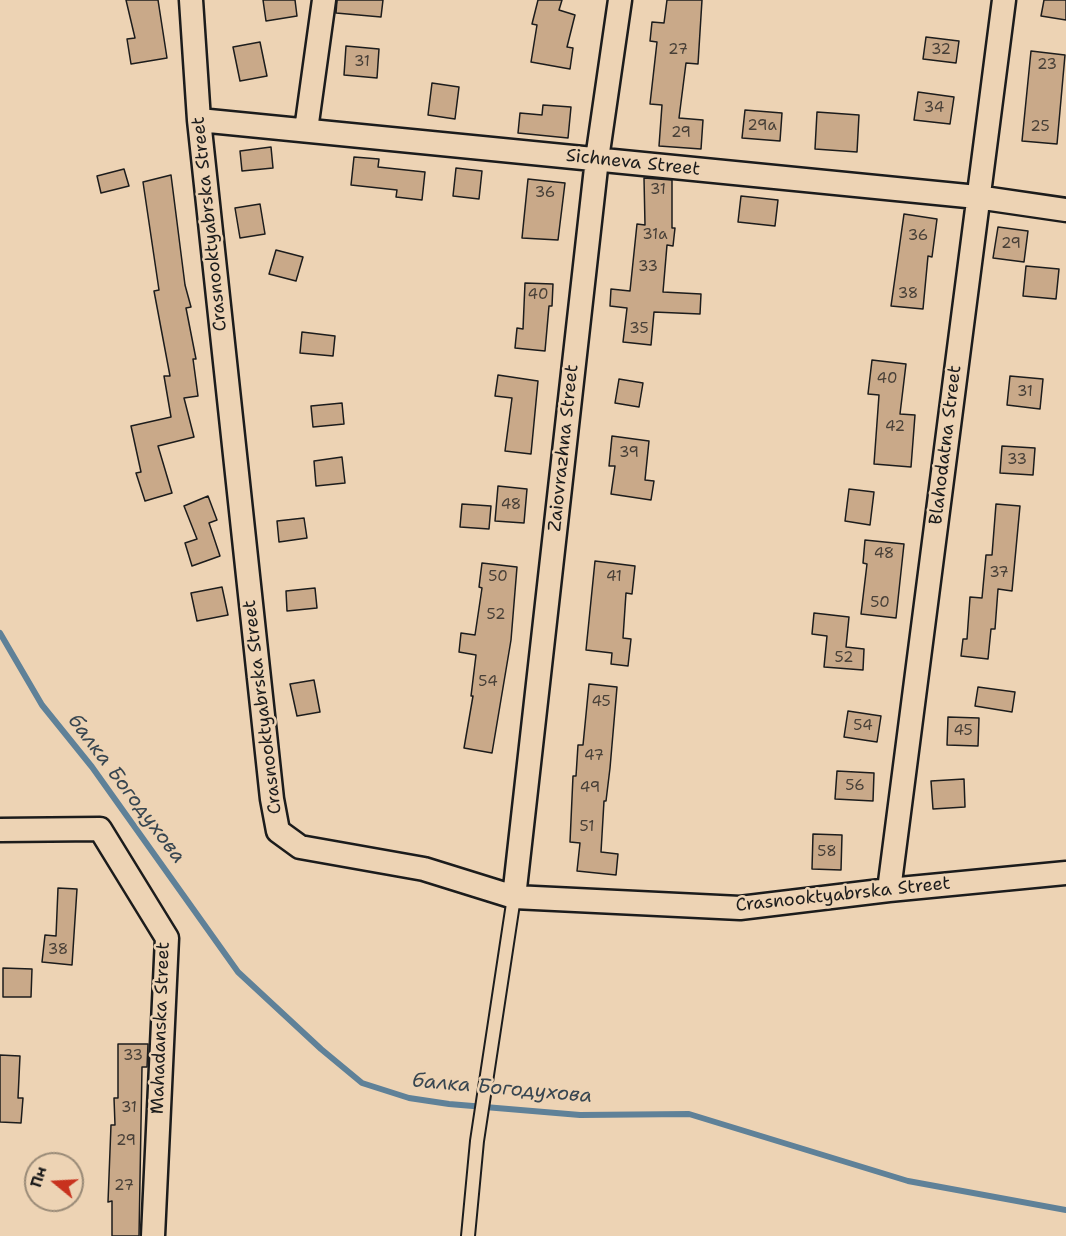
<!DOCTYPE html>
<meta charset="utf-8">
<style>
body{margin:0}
#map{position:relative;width:1066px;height:1236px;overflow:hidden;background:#edd3b4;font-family:"Shantell Sans",sans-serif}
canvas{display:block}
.north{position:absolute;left:24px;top:1152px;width:60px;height:60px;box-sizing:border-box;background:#edd3b4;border:2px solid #998a77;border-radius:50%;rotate:288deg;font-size:16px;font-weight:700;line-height:24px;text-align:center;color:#1c1c1c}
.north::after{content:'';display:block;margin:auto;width:21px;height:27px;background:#c8321e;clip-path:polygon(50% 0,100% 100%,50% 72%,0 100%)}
</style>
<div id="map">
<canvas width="1066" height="1236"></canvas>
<div class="north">Пн</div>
</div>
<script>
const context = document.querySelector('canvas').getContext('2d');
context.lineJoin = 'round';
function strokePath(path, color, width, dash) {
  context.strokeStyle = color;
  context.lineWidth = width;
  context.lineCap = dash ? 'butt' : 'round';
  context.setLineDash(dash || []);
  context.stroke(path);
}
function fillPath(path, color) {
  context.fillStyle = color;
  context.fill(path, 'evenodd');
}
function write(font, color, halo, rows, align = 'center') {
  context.font = font + ' "Shantell Sans",sans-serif';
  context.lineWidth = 5;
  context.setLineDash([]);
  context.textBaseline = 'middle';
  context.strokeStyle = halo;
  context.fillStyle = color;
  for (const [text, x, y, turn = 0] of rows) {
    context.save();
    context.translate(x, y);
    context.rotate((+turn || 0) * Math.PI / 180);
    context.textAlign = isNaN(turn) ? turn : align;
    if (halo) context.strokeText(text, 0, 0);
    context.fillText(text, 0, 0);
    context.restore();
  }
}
const stream = new Path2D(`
 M 0,633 L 42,705 L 92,767 L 238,972 L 321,1049 L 362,1083 L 409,1098 L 449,1104 L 580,1115 L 689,1114 L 908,1181 L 1066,1210`);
const building = new Path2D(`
 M 126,0 L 158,0 L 167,58 L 131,64 L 127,39 L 135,38 Z
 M 263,0 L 295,0 L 297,16 L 266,21 Z
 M 337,0 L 383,0 L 381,17 L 336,13 Z
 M 538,0 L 562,0 L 559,10 L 575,15 L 567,47 L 573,48 L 570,69 L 531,62 L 537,25 L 532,24 Z
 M 667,0 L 702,0 L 698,64 L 686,63 L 679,118 L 703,120 L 701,149 L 659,146 L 662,105 L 650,104 L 657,42 L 650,41 L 652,22 L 664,23 Z
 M 1044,0 L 1066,0 L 1066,20 L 1041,16 Z
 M 926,37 L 959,41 L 956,63 L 923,59 Z
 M 260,42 L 267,76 L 240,81 L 233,47 Z
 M 346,46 L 379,49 L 377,78 L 344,75 Z
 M 1031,51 L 1065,55 L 1057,144 L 1022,141 Z
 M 432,83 L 459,87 L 455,119 L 428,115 Z
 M 918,92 L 954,97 L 950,124 L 914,120 Z
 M 543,105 L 571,107 L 568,138 L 518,133 L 520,113 L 542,115 Z
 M 745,110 L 782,113 L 780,141 L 742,138 Z
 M 817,112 L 859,115 L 857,152 L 815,149 Z
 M 271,147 L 273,168 L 242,171 L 240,151 Z
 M 354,157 L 379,159 L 378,167 L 425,172 L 422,200 L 396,197 L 397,190 L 351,185 Z
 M 456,168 L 482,171 L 479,199 L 453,196 Z
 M 124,169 L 129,186 L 101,193 L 97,176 Z
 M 171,175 L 185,285 L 191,307 L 186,308 L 196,359 L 193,359 L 198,396 L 184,398 L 194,437 L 158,446 L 172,493 L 145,501 L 136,473 L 141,472 L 131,426 L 171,417 L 164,376 L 170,376 L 154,291 L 159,290 L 143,182 Z
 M 644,178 L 672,180 L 672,228 L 675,228 L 673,246 L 667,245 L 663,292 L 701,294 L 700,314 L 654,312 L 651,345 L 623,342 L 627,308 L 610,306 L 611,289 L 630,291 L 637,224 L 645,225 Z
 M 528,179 L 565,183 L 558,240 L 522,238 Z
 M 741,196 L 778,200 L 775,226 L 738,222 Z
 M 260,204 L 265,234 L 240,238 L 235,208 Z
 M 904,214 L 937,219 L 932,257 L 928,256 L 923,309 L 891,306 Z
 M 998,227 L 1028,231 L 1024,262 L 993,258 Z
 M 276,250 L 303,257 L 296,281 L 269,274 Z
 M 1026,266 L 1059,269 L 1056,299 L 1023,296 Z
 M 525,283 L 553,284 L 552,306 L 549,306 L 545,351 L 515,348 L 517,328 L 523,329 Z
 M 302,332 L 335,336 L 333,356 L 300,353 Z
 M 872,360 L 906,364 L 900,414 L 915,415 L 911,467 L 874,464 L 879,395 L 868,394 Z
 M 498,375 L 538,381 L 531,454 L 505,451 L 512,398 L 495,396 Z
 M 1010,376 L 1043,379 L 1040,409 L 1007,405 Z
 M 619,379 L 643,383 L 639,407 L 615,403 Z
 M 342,403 L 344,424 L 313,427 L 311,406 Z
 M 612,436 L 649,441 L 645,480 L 654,481 L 651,500 L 611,494 L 615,466 L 609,466 Z
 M 1002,446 L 1035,448 L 1033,475 L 1000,473 Z
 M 342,457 L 345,483 L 316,486 L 314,461 Z
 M 498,486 L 527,489 L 524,523 L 495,521 Z
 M 849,489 L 874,492 L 870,525 L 845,521 Z
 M 208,496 L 217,520 L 209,523 L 220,556 L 192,566 L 185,543 L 197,539 L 184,506 Z
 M 462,504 L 491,506 L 489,529 L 460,527 Z
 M 996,504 L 1020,506 L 1012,591 L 998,589 L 995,629 L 991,629 L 988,659 L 961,656 L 963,639 L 967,639 L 970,597 L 982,598 L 986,555 L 992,555 Z
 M 304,518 L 307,538 L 279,542 L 277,521 Z
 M 865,540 L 904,544 L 896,618 L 861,614 L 867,564 L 863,563 Z
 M 595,561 L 635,566 L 632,594 L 626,593 L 623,638 L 631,639 L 628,666 L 611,664 L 612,653 L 586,650 Z
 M 482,563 L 517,567 L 511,640 L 492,753 L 464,748 L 473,696 L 471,696 L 476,655 L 459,652 L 461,633 L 475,635 L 482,588 L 479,587 Z
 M 222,587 L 228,615 L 197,621 L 191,593 Z
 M 315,588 L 317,608 L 287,611 L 286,591 Z
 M 814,613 L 849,617 L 846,647 L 864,649 L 863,670 L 824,667 L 827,636 L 812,634 Z
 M 314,680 L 320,712 L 297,716 L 290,684 Z
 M 589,684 L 617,687 L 610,768 L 606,801 L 604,801 L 601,852 L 618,854 L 616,875 L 577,871 L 580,843 L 570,842 L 573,776 L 576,776 L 578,745 L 583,745 Z
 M 978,687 L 1015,692 L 1012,712 L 975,706 Z
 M 848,711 L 881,716 L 877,742 L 844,737 Z
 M 948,717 L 979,718 L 978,746 L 947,745 Z
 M 837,771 L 874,773 L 873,801 L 835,799 Z
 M 964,779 L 965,807 L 933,809 L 931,781 Z
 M 813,834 L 842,835 L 841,870 L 812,869 Z
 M 58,888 L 77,889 L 72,965 L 42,962 L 45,935 L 56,936 Z
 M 3,968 L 32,969 L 31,997 L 3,997 Z
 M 118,1044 L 148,1044 L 147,1067 L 142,1067 L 139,1236 L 112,1236 L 112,1201 L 108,1202 L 111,1125 L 115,1125 L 114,1098 L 118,1098 Z
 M 0,1055 L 20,1056 L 18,1098 L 23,1098 L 21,1123 L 0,1122 Z`);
const service = new Path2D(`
 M 468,1236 L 477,1141 L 514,897`);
const minor = new Path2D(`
 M 191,0 L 199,120 L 272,799 L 278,831 L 300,847 L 424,869 L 514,897 L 740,908 L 889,890 L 1066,873
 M 199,120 L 977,197 L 1066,210
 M 306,130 L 324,0
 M 0,830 L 100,829 L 167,938 L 153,1236
 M 889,890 L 1004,0
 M 514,897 L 597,159 L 620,0`);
const numberNames = [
 ["27",678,50],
 ["32",941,50],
 ["31",362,62],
 ["23",1047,65],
 ["34",934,108],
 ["29а",762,126],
 ["25",1040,127],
 ["29",681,133],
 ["31",658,190],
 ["36",545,193],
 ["31а",655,235],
 ["36",918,236],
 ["29",1011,244],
 ["33",648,267],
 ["38",908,294],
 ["40",538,295],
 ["35",639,329],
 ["40",887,379],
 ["31",1025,392],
 ["42",895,427],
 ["39",629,453],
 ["33",1017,460],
 ["48",511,505],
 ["48",884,554],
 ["37",999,573],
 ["50",498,577],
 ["41",614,577],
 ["50",880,603],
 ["52",496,615],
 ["52",844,658],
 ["54",488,682],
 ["45",601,702],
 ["54",863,726],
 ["45",963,731],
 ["47",594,756],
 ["56",855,786],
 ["49",590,788],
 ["51",587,827],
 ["58",827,852],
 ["38",58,950],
 ["33",133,1056],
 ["31",129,1108],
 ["29",126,1141],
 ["27",124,1186]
];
const streetNames = [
 ["Sichneva Street",633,163,6],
 ["Crasnooktyabrska Street",210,224,-96],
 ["Blahodatna Street",946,445,-83],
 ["Zaiovrazhna Street",564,448,-84],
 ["Crasnooktyabrska Street",263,707,-97],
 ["Crasnooktyabrska Street",843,895,-6],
 ["Mahadanska Street",161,1028,-88]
];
const waterNames = [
 ["балка Богодухова",126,789,53],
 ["балка Богодухова",502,1089,5]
];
strokePath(stream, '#5f8198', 6);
fillPath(building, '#c9a989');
strokePath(building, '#1c1c1c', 1.5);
strokePath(service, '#1c1c1c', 16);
strokePath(minor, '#1c1c1c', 27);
strokePath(service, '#edd3b4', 12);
strokePath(minor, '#edd3b4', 22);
write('15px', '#473f37', null, numberNames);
write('18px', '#1c1c1c', '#edd3b4', streetNames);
write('italic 20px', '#384650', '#edd3b4', waterNames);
</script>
